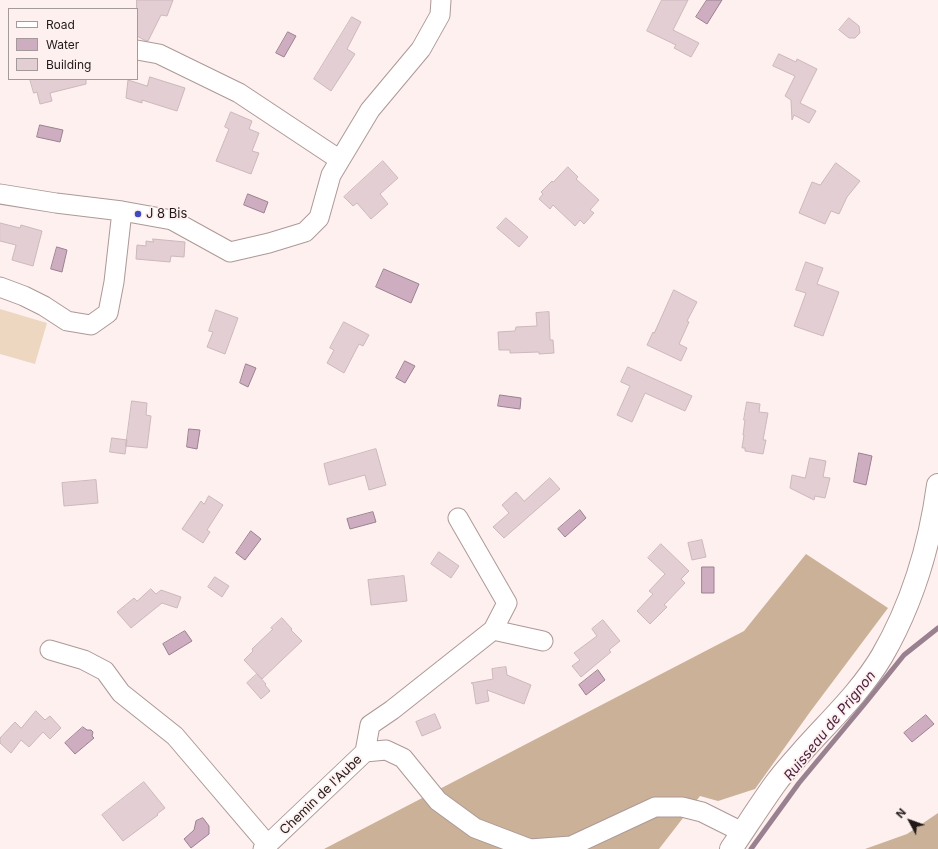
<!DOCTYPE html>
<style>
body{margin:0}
#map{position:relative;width:938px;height:849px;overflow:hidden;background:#fdf0ef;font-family:Inter,sans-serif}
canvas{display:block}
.legend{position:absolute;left:8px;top:8px;width:130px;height:72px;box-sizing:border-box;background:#fdf0ef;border:1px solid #a59a9a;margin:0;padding:5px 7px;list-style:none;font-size:12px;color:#221a1a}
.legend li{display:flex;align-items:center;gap:8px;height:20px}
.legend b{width:20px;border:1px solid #a59a9a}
.north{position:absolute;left:890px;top:801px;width:40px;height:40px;-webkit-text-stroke:3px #fdf0ef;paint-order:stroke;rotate:311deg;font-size:11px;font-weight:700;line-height:16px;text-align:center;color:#221a1a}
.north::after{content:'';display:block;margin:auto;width:14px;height:18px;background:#221a1a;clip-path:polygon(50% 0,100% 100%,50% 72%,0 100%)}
</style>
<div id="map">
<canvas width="938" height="849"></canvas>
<ul class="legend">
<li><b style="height:5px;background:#fff"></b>Road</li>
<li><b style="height:11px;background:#ceadc1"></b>Water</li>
<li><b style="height:11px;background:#e3ced3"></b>Building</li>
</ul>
<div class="north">N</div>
</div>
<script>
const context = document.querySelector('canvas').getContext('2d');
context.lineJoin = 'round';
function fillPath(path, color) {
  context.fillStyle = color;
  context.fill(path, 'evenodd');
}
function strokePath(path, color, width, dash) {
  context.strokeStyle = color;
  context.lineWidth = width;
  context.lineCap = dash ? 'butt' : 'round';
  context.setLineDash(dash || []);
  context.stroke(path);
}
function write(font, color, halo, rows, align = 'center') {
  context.font = font + ' Inter,sans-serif';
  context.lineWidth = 3.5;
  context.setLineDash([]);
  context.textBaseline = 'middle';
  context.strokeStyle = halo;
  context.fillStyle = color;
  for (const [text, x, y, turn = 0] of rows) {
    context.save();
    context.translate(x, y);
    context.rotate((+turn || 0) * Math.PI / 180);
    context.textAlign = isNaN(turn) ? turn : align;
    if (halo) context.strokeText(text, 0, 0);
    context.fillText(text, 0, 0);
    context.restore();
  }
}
const green = new Path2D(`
 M 0,309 L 47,323 L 35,364 L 0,354 Z`);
const forest = new Path2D(`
 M 806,554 L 888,608 L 810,712 L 755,789 L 718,801 L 700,796 L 659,849 L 324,849 L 744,631 Z
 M 938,813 L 938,849 L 865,849 L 907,834 Z`);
const water = new Path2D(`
 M 707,0 L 722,0 L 707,24 L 696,17 Z
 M 288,32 L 296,36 L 284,57 L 276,53 Z
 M 40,125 L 63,130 L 60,142 L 37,137 Z
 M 248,194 L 268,202 L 264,213 L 244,205 Z
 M 57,247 L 67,250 L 62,272 L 51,269 Z
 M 384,269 L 419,284 L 411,303 L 376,287 Z
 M 405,361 L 415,366 L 405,383 L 396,378 Z
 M 246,364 L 256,368 L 248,387 L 240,383 Z
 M 500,395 L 521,398 L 520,409 L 498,406 Z
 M 189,429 L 200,430 L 197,449 L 187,447 Z
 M 859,453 L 872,456 L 866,485 L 854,482 Z
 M 580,510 L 586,518 L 565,537 L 558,529 Z
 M 373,512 L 376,522 L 350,529 L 347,519 Z
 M 251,531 L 261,539 L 245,560 L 236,553 Z
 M 702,567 L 714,567 L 714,593 L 702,593 Z
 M 185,631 L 192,641 L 169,655 L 163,644 Z
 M 598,670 L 605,680 L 586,695 L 579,685 Z
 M 926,715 L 934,724 L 912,742 L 904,733 Z
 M 83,727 L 87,730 L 91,730 L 93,732 L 92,736 L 94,738 L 75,754 L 65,743 Z
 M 203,818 L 209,826 L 209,834 L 191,848 L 184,839 L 194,830 L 196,821 Z`);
const stream = new Path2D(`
 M 751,849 L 799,783 L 867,701 L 904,655 L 938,628`);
const building = new Path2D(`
 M 137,0 L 173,0 L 167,16 L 161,15 L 148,41 L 144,40 L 137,36 Z
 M 662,0 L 688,0 L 673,30 L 699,43 L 691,57 L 674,48 L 676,45 L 647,31 Z
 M 352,17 L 361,22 L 347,49 L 355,54 L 331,91 L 314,79 Z
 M 849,18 L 859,26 L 860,33 L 855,38 L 849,38 L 839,30 Z
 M 779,54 L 796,62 L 797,59 L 817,69 L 800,103 L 816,111 L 809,123 L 794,115 L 792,120 L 791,100 L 785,96 L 795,76 L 773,66 Z
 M 150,77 L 185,88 L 177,111 L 142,100 L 142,103 L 126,98 L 128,80 L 147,86 Z
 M 30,79 L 86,79 L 86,84 L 50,93 L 52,101 L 40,104 L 37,92 L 34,93 Z
 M 231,112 L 252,121 L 249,129 L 259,133 L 252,151 L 259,153 L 251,174 L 216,161 L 229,129 L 225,127 Z
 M 383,161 L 398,178 L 380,194 L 388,204 L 371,219 L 357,203 L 353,206 L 344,197 Z
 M 836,163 L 860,181 L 847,197 L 839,214 L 831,211 L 825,224 L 799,213 L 812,182 L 820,185 Z
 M 568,167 L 578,177 L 576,179 L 599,200 L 590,210 L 594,213 L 584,224 L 580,220 L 575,226 L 553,205 L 550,209 L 539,199 L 543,194 L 541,192 L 552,181 L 553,182 Z
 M 506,218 L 528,237 L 519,247 L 497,228 Z
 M 0,223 L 20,228 L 21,225 L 42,231 L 33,266 L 12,260 L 16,245 L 0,241 Z
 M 153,239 L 185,242 L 184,257 L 171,256 L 170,262 L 136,259 L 137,245 L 146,246 L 146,241 L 153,242 Z
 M 806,262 L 823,268 L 817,284 L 839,292 L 823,336 L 794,326 L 806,293 L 796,290 Z
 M 674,290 L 697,302 L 687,321 L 689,322 L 679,344 L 687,348 L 681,361 L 647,345 L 653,332 L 654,333 Z
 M 216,310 L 238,318 L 225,354 L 207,347 L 213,332 L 209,331 Z
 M 549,312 L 550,340 L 553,340 L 554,353 L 539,354 L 539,352 L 510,353 L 510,350 L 499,350 L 498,332 L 515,331 L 516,327 L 537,326 L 536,313 Z
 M 344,322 L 369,335 L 363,346 L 359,344 L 344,373 L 327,363 L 334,350 L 330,348 Z
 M 628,367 L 692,396 L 685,411 L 645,393 L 632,422 L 617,415 L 630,386 L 621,382 Z
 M 132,401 L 147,403 L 146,415 L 151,416 L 147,448 L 126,446 Z
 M 747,402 L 760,404 L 759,412 L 768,413 L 763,440 L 766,440 L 763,454 L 745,451 L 745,448 L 742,448 L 744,435 L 743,435 L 745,420 L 744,420 Z
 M 112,438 L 127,440 L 125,454 L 110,452 Z
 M 376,449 L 386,485 L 369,490 L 365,475 L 329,485 L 324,464 Z
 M 810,458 L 826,461 L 823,477 L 830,478 L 825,498 L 815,496 L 814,500 L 790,488 L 792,475 L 805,478 Z
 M 550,478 L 560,489 L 504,538 L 493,527 L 509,513 L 502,505 L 516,492 L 524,501 Z
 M 96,480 L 98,503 L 64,506 L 62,483 Z
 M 209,496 L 223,505 L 207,530 L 210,532 L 203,543 L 182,529 L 201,501 L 204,504 Z
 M 702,540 L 706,557 L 692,560 L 688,543 Z
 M 661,544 L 689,571 L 681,579 L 685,583 L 664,605 L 667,607 L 650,624 L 637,611 L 653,594 L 649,591 L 665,574 L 648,558 Z
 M 439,552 L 459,566 L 451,578 L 431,564 Z
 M 404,576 L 407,601 L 371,605 L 368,580 Z
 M 215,577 L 229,586 L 222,597 L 208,587 Z
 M 151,589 L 156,594 L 161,590 L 181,597 L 177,608 L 162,603 L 131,628 L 117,612 L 134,598 L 137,601 Z
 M 282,618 L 292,629 L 291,630 L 302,641 L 262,679 L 244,660 L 253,651 L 252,649 L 273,629 L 271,628 Z
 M 603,620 L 620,641 L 609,650 L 611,652 L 581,677 L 572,666 L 580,660 L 574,653 L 597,636 L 592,629 Z
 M 506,667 L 507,675 L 531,685 L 524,704 L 487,690 L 489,701 L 476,704 L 473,684 L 471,683 L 493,679 L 492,669 Z
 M 257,674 L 266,684 L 265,685 L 270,691 L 261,699 L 247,683 Z
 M 36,711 L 45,720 L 50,716 L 61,728 L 50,739 L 43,732 L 29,747 L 21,740 L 11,753 L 0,743 L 0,738 L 15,722 L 21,728 Z
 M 435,714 L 441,728 L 422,736 L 416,722 Z
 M 144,782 L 165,808 L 157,814 L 158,815 L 123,841 L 102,815 Z`);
const street = new Path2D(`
 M 137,50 L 159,54 L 239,93 L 340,160
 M 0,194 L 56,203 L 122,211
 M 0,287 L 24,296 L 44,306 L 67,321 L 91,325 L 108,313 L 114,282 L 122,211 L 172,220 L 230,252 L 269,243 L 305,232 L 319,218 L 331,175 L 370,110 L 421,49 L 440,15 L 441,0
 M 458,518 L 507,603 L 493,630
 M 50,650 L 84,660 L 105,671 L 121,693 L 175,736 L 268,845
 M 365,752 L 370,725 L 392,710 L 493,630 L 543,641
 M 263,849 L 365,752 L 386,750 L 403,758 L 438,801 L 475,828 L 530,849 L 571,846 L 655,807 L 682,807 L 702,812 L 742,832`);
const secondary = new Path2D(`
 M 731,849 C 746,827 760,805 775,784 C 783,773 792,763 800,754 C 828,722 860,693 882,656 C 912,604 930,544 938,485`);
const markers = [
 [138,214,4,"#4248bd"]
];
const poiNames = [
 ["J 8 Bis",146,214]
];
const streetNames = [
 ["Chemin de l'Aube",321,795,-44]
];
const waterNames = [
 ["Ruisseau de Prignon",830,726,-51]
];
fillPath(green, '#edd7c0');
fillPath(forest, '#cab197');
fillPath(water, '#ceadc1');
strokePath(water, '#9a818f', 1);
strokePath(stream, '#9a818f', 5);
fillPath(building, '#e3ced3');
strokePath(building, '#ccb7bc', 1);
strokePath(street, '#ad9997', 21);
strokePath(secondary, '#ad9997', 24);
strokePath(street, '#fff', 19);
strokePath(secondary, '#fff', 22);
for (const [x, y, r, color] of markers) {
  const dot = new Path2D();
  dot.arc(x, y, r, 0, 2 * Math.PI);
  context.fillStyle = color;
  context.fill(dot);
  strokePath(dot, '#fdf0ef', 1.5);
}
write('13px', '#221a1a', '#fdf0ef', poiNames, 'left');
write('13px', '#221a1a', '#fdf0ef', streetNames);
write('italic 14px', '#4b213e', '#fdf0ef', waterNames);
</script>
